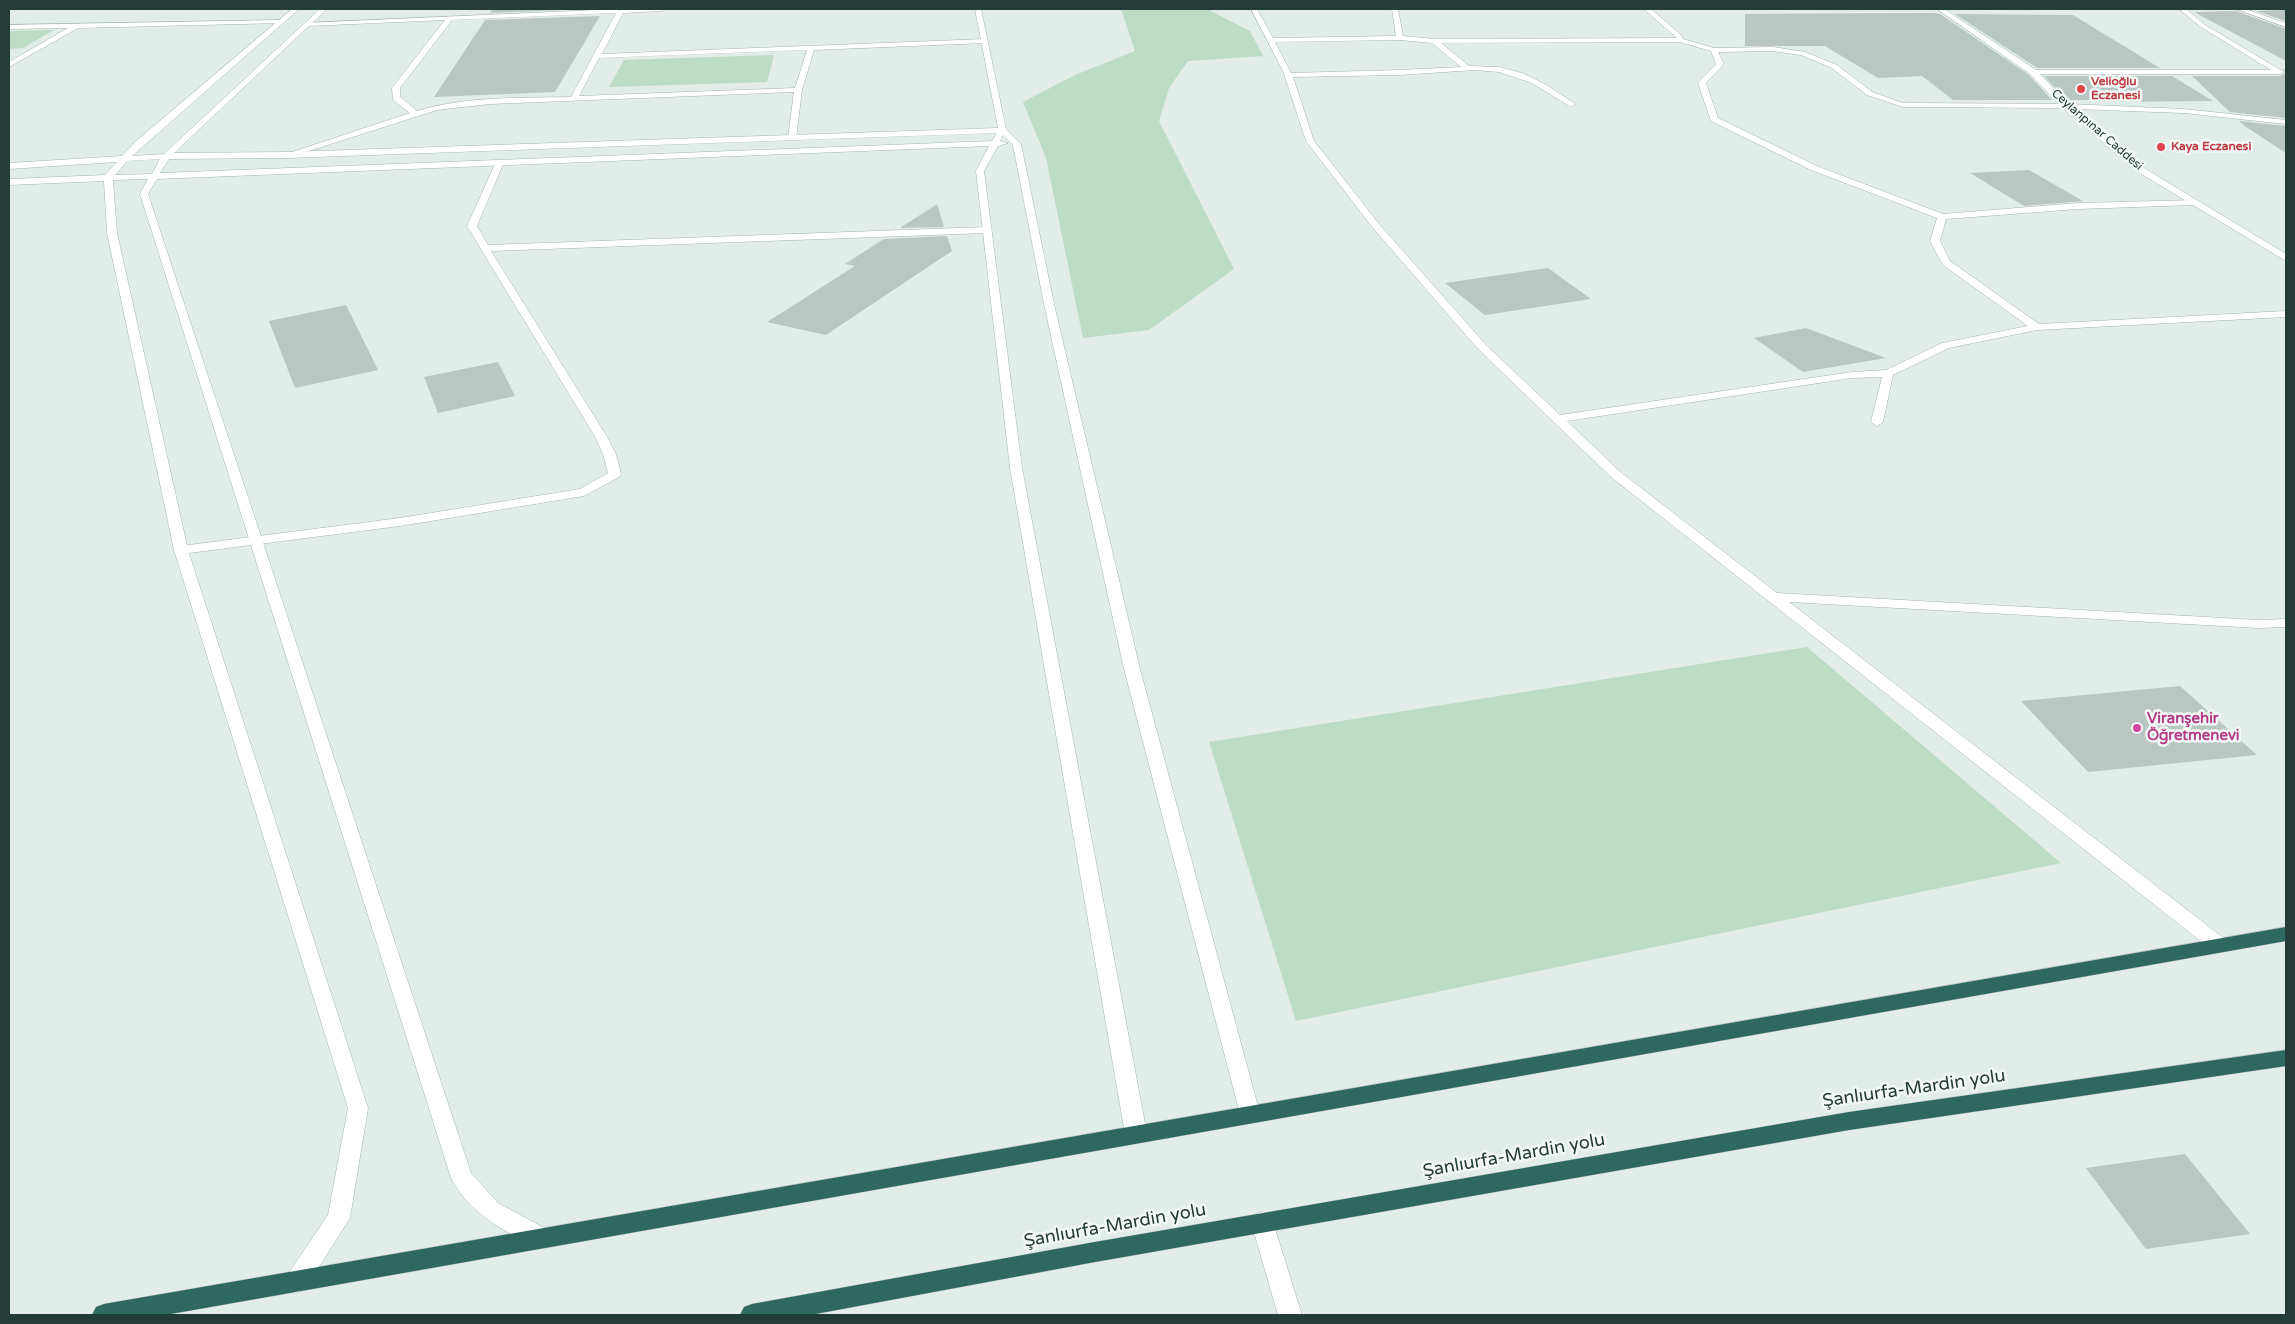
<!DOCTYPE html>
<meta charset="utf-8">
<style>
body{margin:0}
#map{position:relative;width:2295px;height:1324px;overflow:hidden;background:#e2ece8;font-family:"Varela Round",sans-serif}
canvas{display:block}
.frame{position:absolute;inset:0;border:10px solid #233c37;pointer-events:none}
</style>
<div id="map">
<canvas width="2295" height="1324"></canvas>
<div class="frame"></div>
</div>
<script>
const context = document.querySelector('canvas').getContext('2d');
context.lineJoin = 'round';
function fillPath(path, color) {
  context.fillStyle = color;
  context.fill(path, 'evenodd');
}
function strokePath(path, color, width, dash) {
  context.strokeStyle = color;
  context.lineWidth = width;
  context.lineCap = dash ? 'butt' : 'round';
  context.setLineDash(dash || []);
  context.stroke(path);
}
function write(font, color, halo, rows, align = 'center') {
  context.font = font + ' "Varela Round",sans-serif';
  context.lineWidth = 5;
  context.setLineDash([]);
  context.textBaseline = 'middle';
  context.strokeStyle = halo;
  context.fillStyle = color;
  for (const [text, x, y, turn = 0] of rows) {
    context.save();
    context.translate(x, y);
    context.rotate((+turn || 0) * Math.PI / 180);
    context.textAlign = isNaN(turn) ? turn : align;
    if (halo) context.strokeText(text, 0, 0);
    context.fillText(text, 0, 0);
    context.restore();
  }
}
const green = new Path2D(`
 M 1121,9 L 1207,9 L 1250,31 L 1263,56 L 1188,61 L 1169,88 L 1159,121 L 1234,269 L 1149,330 L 1083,338 L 1046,158 L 1023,102 L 1075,75 L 1135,51 Z
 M 54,30 L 23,48 L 9,49 L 9,31 Z
 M 774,55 L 767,82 L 609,87 L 624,60 Z
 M 1807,647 L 2061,863 L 1296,1021 L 1209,742 Z`);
const building = new Path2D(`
 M 493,9 L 583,9 L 490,13 Z
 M 2286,10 L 2286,21 L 2256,11 Z
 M 2236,11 L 2286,29 L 2286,61 L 2194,12 Z
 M 1933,13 L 1940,14 L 2029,75 L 2052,100 L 1953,100 L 1922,76 L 1878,78 L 1825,46 L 1745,46 L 1745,14 Z
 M 1955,14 L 2073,15 L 2160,68 L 2037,68 Z
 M 600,16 L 555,92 L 434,97 L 485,20 Z
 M 2283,69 L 2286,69 L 2286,118 L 2230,112 L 2192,76 L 2280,76 L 2286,73 Z
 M 2044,76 L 2172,76 L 2213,101 L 2095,102 L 2090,100 L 2066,100 Z
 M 2239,121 L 2286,126 L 2286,153 L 2246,127 Z
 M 2029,170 L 2083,201 L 2024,206 L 1970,173 Z
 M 937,204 L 944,227 L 900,228 Z
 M 947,236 L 952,251 L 826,335 L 767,322 L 855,266 L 845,264 L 884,239 Z
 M 1548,268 L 1591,299 L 1485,315 L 1445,283 Z
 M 346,305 L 378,370 L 295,388 L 269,321 Z
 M 1806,328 L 1886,358 L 1803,372 L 1754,338 Z
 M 498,362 L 515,396 L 438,413 L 424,377 Z
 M 2180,686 L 2257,755 L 2088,772 L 2021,701 Z
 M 2185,1154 L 2250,1234 L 2146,1249 L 2086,1168 Z`);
const street = new Path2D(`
 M 619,9 L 665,9 L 662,11 L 623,13 L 602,54 L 985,39 L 988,41 L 985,43 L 814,50 L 802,90 L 796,138 L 792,140 L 788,138 L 794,92 L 490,104 L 437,110 L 290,157 L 283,155 L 410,113 L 393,100 L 392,88 L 445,20 L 308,26 L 306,25 L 306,23 ZM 616,13 L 571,97 C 521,98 466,96 417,111 L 400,97 L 400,88 L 452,20 ZM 807,50 L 795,88 L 579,96 L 599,58 Z
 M 1251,9 L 1257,9 L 1273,38 L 1396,36 L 1392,9 L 1398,9 L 1403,36 L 1434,39 L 1677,38 L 1644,9 L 1651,9 L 1682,36 L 1683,39 L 1714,48 L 1773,47 L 1805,52 L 1837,65 L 1872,92 L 1903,103 L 2069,104 L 2070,106 L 2066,108 L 1903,107 L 1867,95 L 1832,68 L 1801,55 L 1773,51 L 1718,52 L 1724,64 L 1706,83 L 1718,118 L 1817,166 L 1943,214 L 2078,203 L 2197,200 L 2197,204 L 2194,205 L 2078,209 L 1946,219 L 1940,241 L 1950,261 L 2039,324 L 2286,311 L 2286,317 L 2037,330 L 1949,348 L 1893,375 L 1883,422 L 1877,426 L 1871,422 L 1882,377 L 1852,378 L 1567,421 L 1619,471 L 1777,593 L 2259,620 L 2286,619 L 2286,627 L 2259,628 L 1789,602 L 2226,940 L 2228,945 L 2226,950 L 2219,952 L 2212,950 L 1611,477 L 1478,349 L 1373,228 L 1306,141 L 1283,71 ZM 1400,40 L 1432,43 L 1461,67 L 1399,70 L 1291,73 L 1275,42 ZM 1680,42 L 1711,51 L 1716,64 L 1698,83 L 1711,121 L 1811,170 L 1937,218 L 1930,241 L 1943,265 L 2028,326 L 1942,343 L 1886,370 L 1852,372 L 1560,415 L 1486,345 L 1379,224 L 1314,141 L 1293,77 L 1399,75 L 1475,70 L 1499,72 L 1532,83 L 1571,107 L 1575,105 L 1574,103 L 1545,84 L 1522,73 L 1499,67 L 1469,66 L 1441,43 Z
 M 2179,9 L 2186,9 L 2205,25 L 2284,72 L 2280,74 L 2033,74 L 2029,72 L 2033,70 L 2271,70 L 2201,27 Z
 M 2236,9 L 2245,9 L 2286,23 L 2286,27 Z
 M 280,20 L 282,21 L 282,23 L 78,28 L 9,67 L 9,62 L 68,28 L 9,29 L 9,25 Z
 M 500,159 L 504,162 L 477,226 L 488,245 L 987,227 L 992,230 L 987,233 L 491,251 L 606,435 L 616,454 L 621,474 L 619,477 L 584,496 L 400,526 L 181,554 L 176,553 L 174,550 L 176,547 L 181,546 L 400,518 L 580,489 L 608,473 L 603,454 L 594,435 L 467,226 L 496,162 Z
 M 1262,1212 L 1270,1215 L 1273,1222 L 1302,1315 L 1278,1315 L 1251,1222 L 1254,1215 Z`);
const secondary = new Path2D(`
 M 292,9 L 299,9 L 132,156 L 164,154 L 320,9 L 327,9 L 174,153 L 287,152 L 998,128 L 975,9 L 981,9 L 1006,129 L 1021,144 L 1054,304 L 1140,669 L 1260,1114 L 1257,1120 L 1250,1123 L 1243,1120 L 1240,1114 L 1124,669 L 1044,304 L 1013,145 L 1003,135 L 1000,141 L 1008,143 L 998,146 L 984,171 L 1022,468 L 1147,1134 L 1143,1140 L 1136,1143 L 1129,1140 L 1125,1134 L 1010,468 L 976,171 L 989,146 L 157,179 L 148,194 L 471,1173 L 498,1203 L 550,1231 L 553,1238 L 550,1245 L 542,1248 C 507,1235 468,1212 451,1178 L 140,194 L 148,179 L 113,180 L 117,233 L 188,550 L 368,1108 L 350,1218 L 304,1290 L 296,1293 L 288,1290 L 284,1282 L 288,1274 L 328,1215 L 348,1108 L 174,550 L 107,233 L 104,181 L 9,185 L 9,179 L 105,175 L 117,162 L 9,169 L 9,163 L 122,156 L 135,142 ZM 997,133 L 992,141 L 160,173 L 169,159 L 287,158 ZM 160,159 L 152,174 L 115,175 L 127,161 Z
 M 1937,9 L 1944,9 L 2036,70 L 2068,104 L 2184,109 L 2286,120 L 2286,124 L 2184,113 L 2074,109 L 2144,168 L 2286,254 L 2286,261 L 2138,172 L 2063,108 L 2030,74 Z`);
const highway = new Path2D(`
 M 2286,927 L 2286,941 L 165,1315 L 92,1315 L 96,1307 L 104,1304 Z
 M 2286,1050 L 2286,1066 L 1849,1130 L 1095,1262 L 810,1315 L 740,1315 L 744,1307 L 752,1304 L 1095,1242 L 1849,1112 Z`);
const markers = [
 [2081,89,5,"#e0444e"],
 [2161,147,5,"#e0444e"],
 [2137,728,5,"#d1479c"]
];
const farHealthnames = [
 ["Velioğlu",2091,82],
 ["Eczanesi",2091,96],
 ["Kaya Eczanesi",2171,147]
];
const farStreetnames = [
 ["Ceylanpınar Caddesi",2097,130,41]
];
const hotelNames = [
 ["Viranşehir",2147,719],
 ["Öğretmenevi",2147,736]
];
const nearStreetnames = [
 ["Şanlıurfa-Mardin yolu",1914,1089,-8],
 ["Şanlıurfa-Mardin yolu",1514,1156,-10],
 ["Şanlıurfa-Mardin yolu",1115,1226,-10]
];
fillPath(green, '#bcdcc6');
fillPath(building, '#b8c7c1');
strokePath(street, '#a5b4af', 1);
strokePath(secondary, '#a1b7b1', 1);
strokePath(highway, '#c1c8c7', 1);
fillPath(street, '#fff');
fillPath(secondary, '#fff');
fillPath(highway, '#2f685f');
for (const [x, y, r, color] of markers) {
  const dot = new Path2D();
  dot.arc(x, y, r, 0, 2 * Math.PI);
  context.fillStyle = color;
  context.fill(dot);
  strokePath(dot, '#f3f8f6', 2);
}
write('bold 12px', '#be3a42', '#f3f8f6', farHealthnames, 'left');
write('12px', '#233c37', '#f3f8f6', farStreetnames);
write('bold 15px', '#b23c85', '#f3f8f6', hotelNames, 'left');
write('18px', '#233c37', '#f3f8f6', nearStreetnames);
</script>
